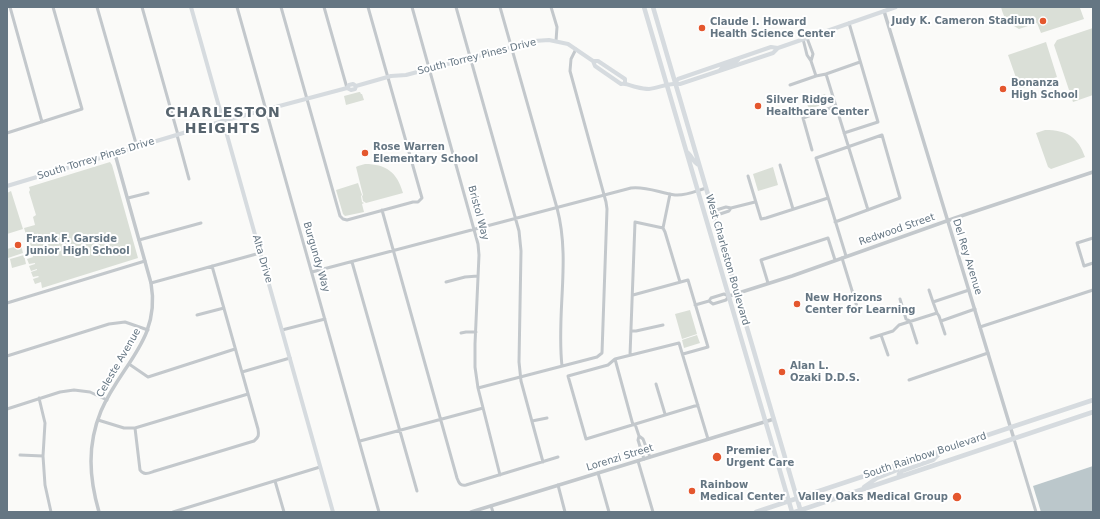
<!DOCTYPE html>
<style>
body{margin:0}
#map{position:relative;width:1100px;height:519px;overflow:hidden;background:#fafaf8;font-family:"DejaVu Sans",sans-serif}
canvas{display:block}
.frame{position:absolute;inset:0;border:8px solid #657683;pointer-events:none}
</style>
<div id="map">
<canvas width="1100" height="519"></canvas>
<div class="frame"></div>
</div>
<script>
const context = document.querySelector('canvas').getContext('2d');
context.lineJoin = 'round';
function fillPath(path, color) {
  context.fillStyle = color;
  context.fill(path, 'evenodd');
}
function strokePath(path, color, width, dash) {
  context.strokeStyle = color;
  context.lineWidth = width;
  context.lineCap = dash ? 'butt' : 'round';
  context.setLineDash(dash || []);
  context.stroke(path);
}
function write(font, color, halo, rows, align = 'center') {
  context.font = font + ' "DejaVu Sans",sans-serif';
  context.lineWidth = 4;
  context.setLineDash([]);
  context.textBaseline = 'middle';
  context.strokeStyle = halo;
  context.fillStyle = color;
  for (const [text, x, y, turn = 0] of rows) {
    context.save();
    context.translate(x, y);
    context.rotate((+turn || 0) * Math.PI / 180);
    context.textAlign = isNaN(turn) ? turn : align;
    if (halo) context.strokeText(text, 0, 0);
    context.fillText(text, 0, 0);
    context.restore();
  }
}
const green = new Path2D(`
 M 1001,7 L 1081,7 L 1080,8 L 1084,19 L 1041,33 L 1037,23 L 1019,29 C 1008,23 1004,19 1001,7 Z
 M 1093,28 L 1093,95 L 1073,102 L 1054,45 L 1057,40 Z
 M 1046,42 L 1057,77 L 1020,89 L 1008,55 Z
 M 359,92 L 360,92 L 361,94 L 362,94 L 364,100 L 346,105 L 344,96 Z
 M 825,94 L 828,103 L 809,109 L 806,101 Z
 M 1045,130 C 1067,130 1078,137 1085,157 L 1051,169 L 1048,167 L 1036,133 Z
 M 110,162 L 112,165 L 138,258 L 42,288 L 41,282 L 35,284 L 33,279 L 39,277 L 38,276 L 33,277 L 31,272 L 37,270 L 37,269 L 31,271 L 29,266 L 35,264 L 35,263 L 29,264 L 27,259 L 33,257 L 24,228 L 35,225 L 33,217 L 36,215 L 29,192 L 30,190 L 29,187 Z
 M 365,164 C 386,164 397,172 403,193 L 366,203 L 363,201 L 362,196 L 363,195 L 356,167 L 358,166 Z
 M 773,167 L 778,185 L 758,191 L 753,174 Z
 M 358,183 L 362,195 L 361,196 L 362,202 L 364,203 L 362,204 L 364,212 L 345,216 L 343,214 L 336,190 Z
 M 11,191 L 23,229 L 7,234 L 7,193 Z
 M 21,245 L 23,253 L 8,258 L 7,249 Z
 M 24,255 L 26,264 L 12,268 L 10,259 Z
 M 690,310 L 697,334 L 682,339 L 675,314 Z
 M 697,335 L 700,343 L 684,348 L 682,340 Z`);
const water = new Path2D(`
 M 1093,466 L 1093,512 L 1041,512 L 1033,486 Z`);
const minor = new Path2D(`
 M 10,7 L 42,122
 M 97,7 L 137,147
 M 142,7 L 178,135
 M 237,7 L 379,512
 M 281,7 L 340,216 L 343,219 L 347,220 L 413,202 L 418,202 L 422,198 L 368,7
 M 324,7 L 347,88
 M 412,7 L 478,244 L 479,255 L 475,344 L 475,367 L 478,388 L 500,475
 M 456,7 L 519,231 L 521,251 L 519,362 L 521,381 L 543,462
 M 500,7 L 557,208 C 571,260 556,313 562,366
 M 551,7 L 557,27 L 556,41
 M 807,38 L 813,54 L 811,61
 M 803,39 L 807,55 L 811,61 L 816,76
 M 826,74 L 860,62
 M 790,85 L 816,76 L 826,74 L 868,210
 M 7,133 L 82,109 L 53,7
 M 844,133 L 878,122 L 849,23
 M 177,135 L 189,179
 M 812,150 L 803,118 L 836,106
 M 780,165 L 793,209
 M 748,176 L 761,219 L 766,218 L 828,198
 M 128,198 L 148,193
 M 382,210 L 457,478 C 459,483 460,486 466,485 L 558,457
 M 713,211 L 726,207 L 731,208 L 755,202
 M 714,216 L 729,211 L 731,208
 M 835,222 L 900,198 L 882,135 L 816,158 C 826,191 836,224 846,256
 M 663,228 L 670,194
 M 1093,238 L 1077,243 L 1084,266 L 1093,263
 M 139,240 L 201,223
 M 842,258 L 858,310
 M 352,262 L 417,491
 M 312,272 L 631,188 C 646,186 660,193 675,195 C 686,196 696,191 706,188
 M 446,282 L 465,277 L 478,276
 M 151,283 L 260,253
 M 768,283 L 761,260 L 828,238 L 835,260
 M 929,290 L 933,302
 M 633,295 L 688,280 L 708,347 L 683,354
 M 900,299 L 906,319 L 910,321 L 917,343
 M 7,303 L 145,261
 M 695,305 L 709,301 L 711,298 L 724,294 L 729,296 L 726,300 L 713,304 L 709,301
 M 937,313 L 939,316 L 945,334
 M 197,315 L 224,308
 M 941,321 L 975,309
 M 980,327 L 1093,290
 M 282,330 L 325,319
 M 631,331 L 636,331 L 663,325
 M 461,333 L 466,332 L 476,332
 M 881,335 L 888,355
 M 871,338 L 893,331 L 899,325 L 937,313 L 933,302 L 969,290
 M 630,355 L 635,222 L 663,228 L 665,232 L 680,282
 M 7,356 L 109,324 L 125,322 L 148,330
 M 615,359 L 633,425
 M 129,364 L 148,377 L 235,349
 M 242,372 L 290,358
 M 909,380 L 988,353
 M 656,384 L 665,414
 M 478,388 L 597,357 L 602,353 L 607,209 L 606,202 L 570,71 L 571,59 L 576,49
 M 39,398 L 45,423 L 43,456 L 45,485 L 51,512
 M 698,405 L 586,439 L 568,376 L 608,365 L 615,359 L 679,343 L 708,439
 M 7,409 L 60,392 L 74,390 L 90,392 L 107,400
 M 98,420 L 124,428 L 135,428 L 248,394
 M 532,421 L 547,418
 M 635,424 L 639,436 L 638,440 L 644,459
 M 135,428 L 140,470 C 144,476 149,473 155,471 L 254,441 C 259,437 259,435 258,429 L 212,266
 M 639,436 L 643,439 L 650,457
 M 1014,439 L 1036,512
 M 360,441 L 483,408
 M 20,455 L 43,456
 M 638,461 L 653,512
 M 598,473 L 609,512
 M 275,481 L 284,512
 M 558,485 L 565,512
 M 491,506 L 493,512
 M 173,512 L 320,467`);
const tertiary = new Path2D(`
 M 884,11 L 1014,439
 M 729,296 L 792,276 L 955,218 L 1093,172
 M 99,512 C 89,477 87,445 101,411 C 121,364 161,340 151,283 L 115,154
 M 471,512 L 774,419`);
const secondary = new Path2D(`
 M 191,7 L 333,512
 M 593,61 L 595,66 L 621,84 C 627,83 631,86 636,87 C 640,88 645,89 649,89 C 659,88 670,82 680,84 L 773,53 L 778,48
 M 720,70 C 724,64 733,64 738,60
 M 675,83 L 678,79 L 771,47 L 778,48 L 896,7
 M 347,88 L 349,85 L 353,84 L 356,86 L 391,76 L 406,75 L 534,41 L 549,40 L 568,44 L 593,61 L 598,61 L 625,79 L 625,83
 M 7,186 L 223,121 L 347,88 L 351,90 L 355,89 L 356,86`);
const primary = new Path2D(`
 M 644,7 L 792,512
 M 653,7 L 801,512
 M 688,153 C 692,157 694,163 699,165
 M 899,477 L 899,474 L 902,471 L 933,460 L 942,451
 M 864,487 L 877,478 L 897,470 L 898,465
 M 756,512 L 1093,400
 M 795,512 L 1093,412`);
const markers = [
 [1043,21,4,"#e4572e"],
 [702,28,4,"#e4572e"],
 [1003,89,4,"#e4572e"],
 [758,106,4,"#e4572e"],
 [365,153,4,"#e4572e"],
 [18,245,4,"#e4572e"],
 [797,304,4,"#e4572e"],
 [782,372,4,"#e4572e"],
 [717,457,5,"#e4572e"],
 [692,491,4,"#e4572e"],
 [957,497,5,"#e4572e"]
];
const poiNames = [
 ["Judy K. Cameron Stadium",1035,21,"right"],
 ["Claude I. Howard",710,22],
 ["Health Science Center",710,34],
 ["Bonanza",1011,83],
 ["High School",1011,95],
 ["Silver Ridge",766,100],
 ["Healthcare Center",766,112],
 ["Rose Warren",373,147],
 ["Elementary School",373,159],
 ["Frank F. Garside",26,239],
 ["Junior High School",26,251],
 ["New Horizons",805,298],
 ["Center for Learning",805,310],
 ["Alan L.",790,366],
 ["Ozaki D.D.S.",790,378],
 ["Premier",726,451],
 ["Urgent Care",726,463],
 ["Rainbow",700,485],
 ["Medical Center",700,497],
 ["Valley Oaks Medical Group",948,497,"right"]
];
const streetNames = [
 ["South Torrey Pines Drive",477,57,-14],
 ["South Torrey Pines Drive",96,159,-17],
 ["Bristol Way",478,213,75],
 ["Redwood Street",897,230,-19],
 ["Burgundy Way",316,257,74],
 ["Del Rey Avenue",967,257,73],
 ["Alta Drive",262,259,74],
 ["West Charleston Boulevard",727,260,74],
 ["Celeste Avenue",119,363,-60],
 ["South Rainbow Boulevard",925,456,-18],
 ["Lorenzi Street",620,458,-17]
];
const districtNames = [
 ["CHARLESTON",223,113],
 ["HEIGHTS",223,129]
];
fillPath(green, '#dadfd7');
fillPath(water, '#bbc7cb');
strokePath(minor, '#c3c8cc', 3);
strokePath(tertiary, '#c3c8cc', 3.5);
strokePath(secondary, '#d6dbdf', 4);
strokePath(primary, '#d6dbdf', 4.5);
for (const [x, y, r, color] of markers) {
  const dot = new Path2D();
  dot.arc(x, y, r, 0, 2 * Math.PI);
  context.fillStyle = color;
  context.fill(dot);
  strokePath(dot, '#fff', 1.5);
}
write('bold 10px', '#657683', '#fff', poiNames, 'left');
write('10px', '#657683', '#fff', streetNames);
context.letterSpacing = '1px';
write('bold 14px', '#57646e', '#fff', districtNames);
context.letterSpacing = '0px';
</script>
